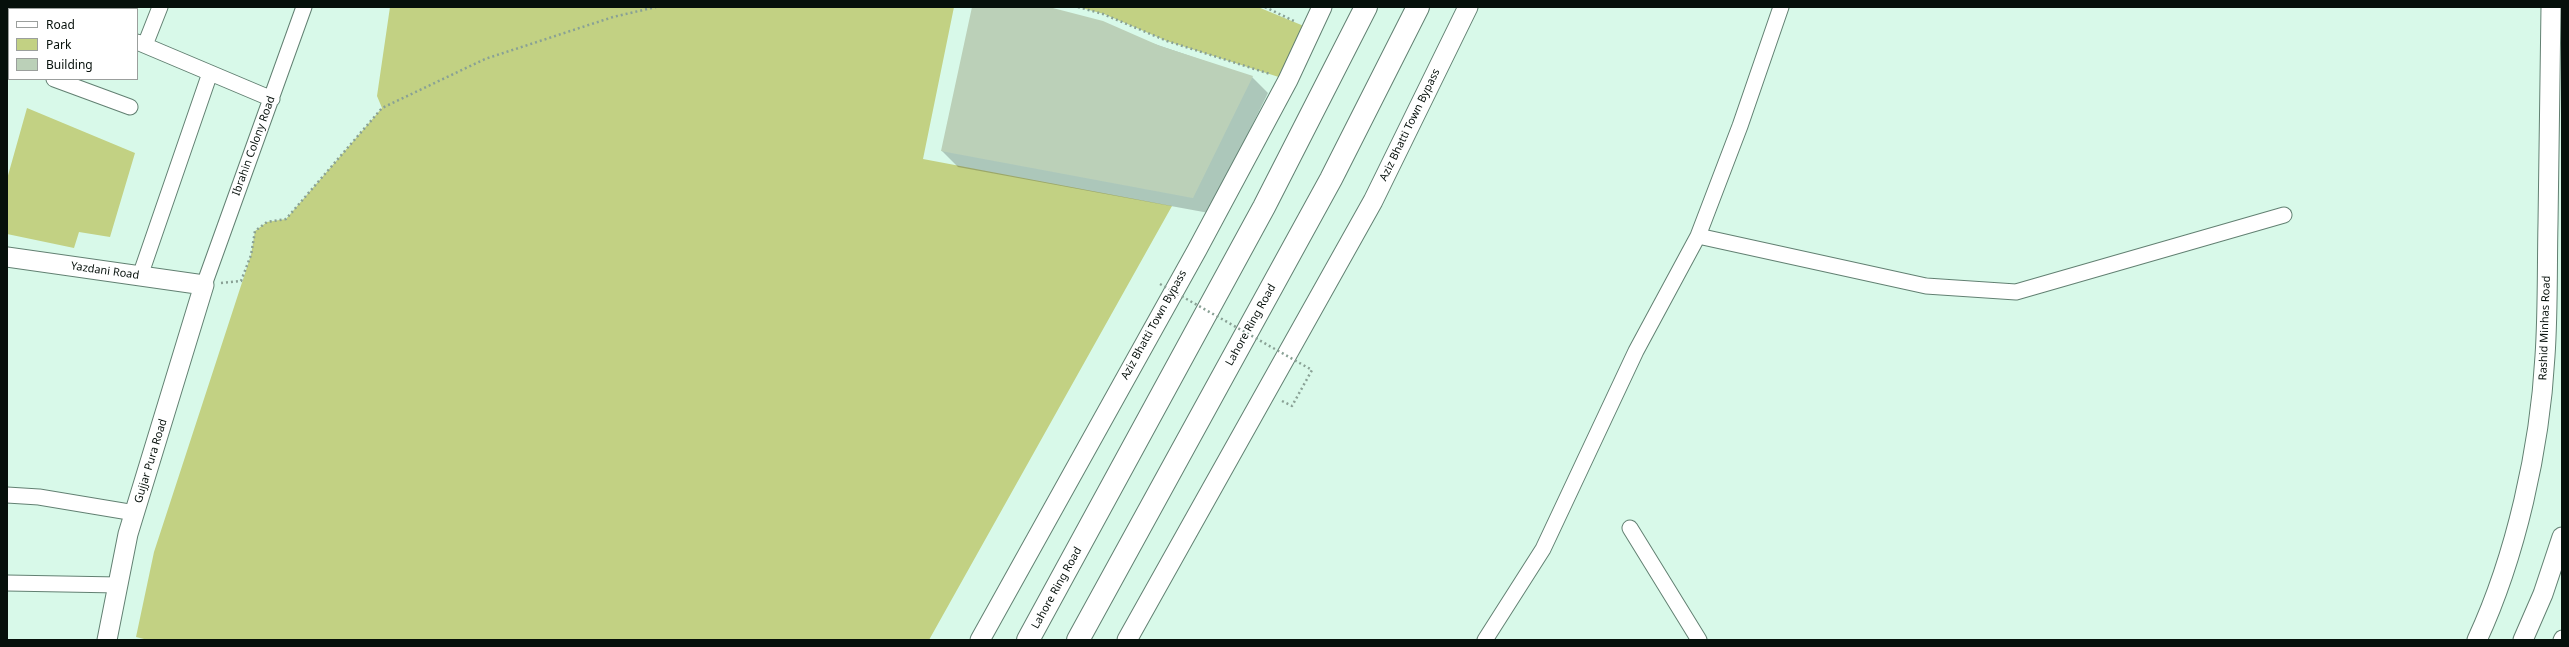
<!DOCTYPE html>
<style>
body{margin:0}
#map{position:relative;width:2569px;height:647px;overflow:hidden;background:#d8f9e9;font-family:"Noto Sans",sans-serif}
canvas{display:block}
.frame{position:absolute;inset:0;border:8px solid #06100b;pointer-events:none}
.legend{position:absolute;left:8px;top:8px;width:130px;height:72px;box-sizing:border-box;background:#fff;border:1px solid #9b9f9d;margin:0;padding:5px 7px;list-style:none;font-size:12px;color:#06100b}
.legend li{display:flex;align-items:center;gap:8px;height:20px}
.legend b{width:20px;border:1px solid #9b9f9d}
</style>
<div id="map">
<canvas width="2569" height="647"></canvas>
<div class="frame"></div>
<ul class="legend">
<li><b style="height:5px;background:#fff"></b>Road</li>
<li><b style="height:11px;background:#c2d183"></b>Park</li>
<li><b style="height:11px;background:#bbd0b8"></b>Building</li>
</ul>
</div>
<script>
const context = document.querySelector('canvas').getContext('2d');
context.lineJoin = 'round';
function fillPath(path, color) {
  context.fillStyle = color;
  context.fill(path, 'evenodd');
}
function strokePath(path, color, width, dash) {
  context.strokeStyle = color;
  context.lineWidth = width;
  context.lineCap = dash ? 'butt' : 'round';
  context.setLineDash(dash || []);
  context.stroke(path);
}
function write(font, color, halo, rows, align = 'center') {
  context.font = font + ' "Noto Sans",sans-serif';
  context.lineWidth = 3;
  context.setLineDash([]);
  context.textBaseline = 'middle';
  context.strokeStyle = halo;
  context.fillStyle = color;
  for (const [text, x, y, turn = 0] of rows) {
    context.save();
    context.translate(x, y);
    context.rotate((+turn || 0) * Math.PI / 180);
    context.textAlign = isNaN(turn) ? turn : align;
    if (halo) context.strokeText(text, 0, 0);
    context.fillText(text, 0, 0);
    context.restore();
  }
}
const green = new Path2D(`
 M 390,7 L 954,7 L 923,159 L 1172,206 L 929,640 L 148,640 L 136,637 L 154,552 L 251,255 L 255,231 L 267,222 L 286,219 L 382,108 L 377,96 Z
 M 1078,7 L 1258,7 L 1311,29 L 1288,80 L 1167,41 L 1104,14 Z
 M 27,108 L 135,153 L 110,237 L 79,232 L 74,248 L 7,234 L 7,179 Z`);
const shadow = new Path2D(`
 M 973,7 L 1046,7 L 1252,77 L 1268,93 L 1209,213 L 958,167 L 942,151 Z`);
const building = new Path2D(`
 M 972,7 L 1049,7 L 1103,21 L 1160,46 L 1253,76 L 1193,198 L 941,151 Z`);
const path = new Path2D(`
 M 1078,7 L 1103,14 L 1167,41 L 1270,74
 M 1265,7 L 1296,22
 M 221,283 L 241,281 L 251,255 L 255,231 L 267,222 L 286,219 L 382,108 L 485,59 L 613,17 L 656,7
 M 1282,401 L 1292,406 L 1312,370`);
const minor = new Path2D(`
 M 50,7 L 55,9
 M 77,9 L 78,7
 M 137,42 L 272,99
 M 145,45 L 160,7
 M 7,62 L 9,63
 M 54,79 L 130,107
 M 1698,236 L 1926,286 L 2016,292 L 2284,215
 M 140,276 L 210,73
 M 204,285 L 304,7
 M 7,495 L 39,497 L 135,513
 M 1630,528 L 1699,640
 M 7,583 L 119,585
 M 1485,640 L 1543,549 L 1636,351 L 1698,236 L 1740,126 L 1781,7
 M 2561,640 L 2562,638`);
const tertiary = new Path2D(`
 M 7,257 L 204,285 L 128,534 L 107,640
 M 980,640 L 1197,250 L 1288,80 L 1322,7
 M 1127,640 L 1373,201 L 1468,7
 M 2477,640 C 2516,556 2540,448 2545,356 C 2548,312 2547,267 2548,223 C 2549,151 2550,79 2551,7
 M 2523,640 L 2543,594 L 2562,537`);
const motorway = new Path2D(`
 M 1028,640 L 1264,207 L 1366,7
 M 1078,640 L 1331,179 L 1418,7`);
const pathBridge = new Path2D(`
 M 1160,284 L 1312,370`);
const streetNames = [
 ["Aziz Bhatti Town Bypass",1410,125,-64],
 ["Ibrahin Colony Road",254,146,-70],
 ["Yazdani Road",105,271,8],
 ["Aziz Bhatti Town Bypass",1154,325,-61],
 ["Lahore Ring Road",1251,325,-61],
 ["Rashid Minhas Road",2545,328,-88],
 ["Gujjar Pura Road",151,461,-73],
 ["Lahore Ring Road",1057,588,-61]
];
fillPath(green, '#c2d183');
fillPath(shadow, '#0003');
fillPath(building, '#bbd0b8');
strokePath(minor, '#628072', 17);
strokePath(tertiary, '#628072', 21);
strokePath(motorway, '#628072', 24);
strokePath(path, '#89a195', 2.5, [2, 3]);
strokePath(minor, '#fff', 15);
strokePath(tertiary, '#fff', 19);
strokePath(motorway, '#fff', 22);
strokePath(pathBridge, '#89a195', 2.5, [2, 3]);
write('11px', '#06100b', '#fff', streetNames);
</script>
